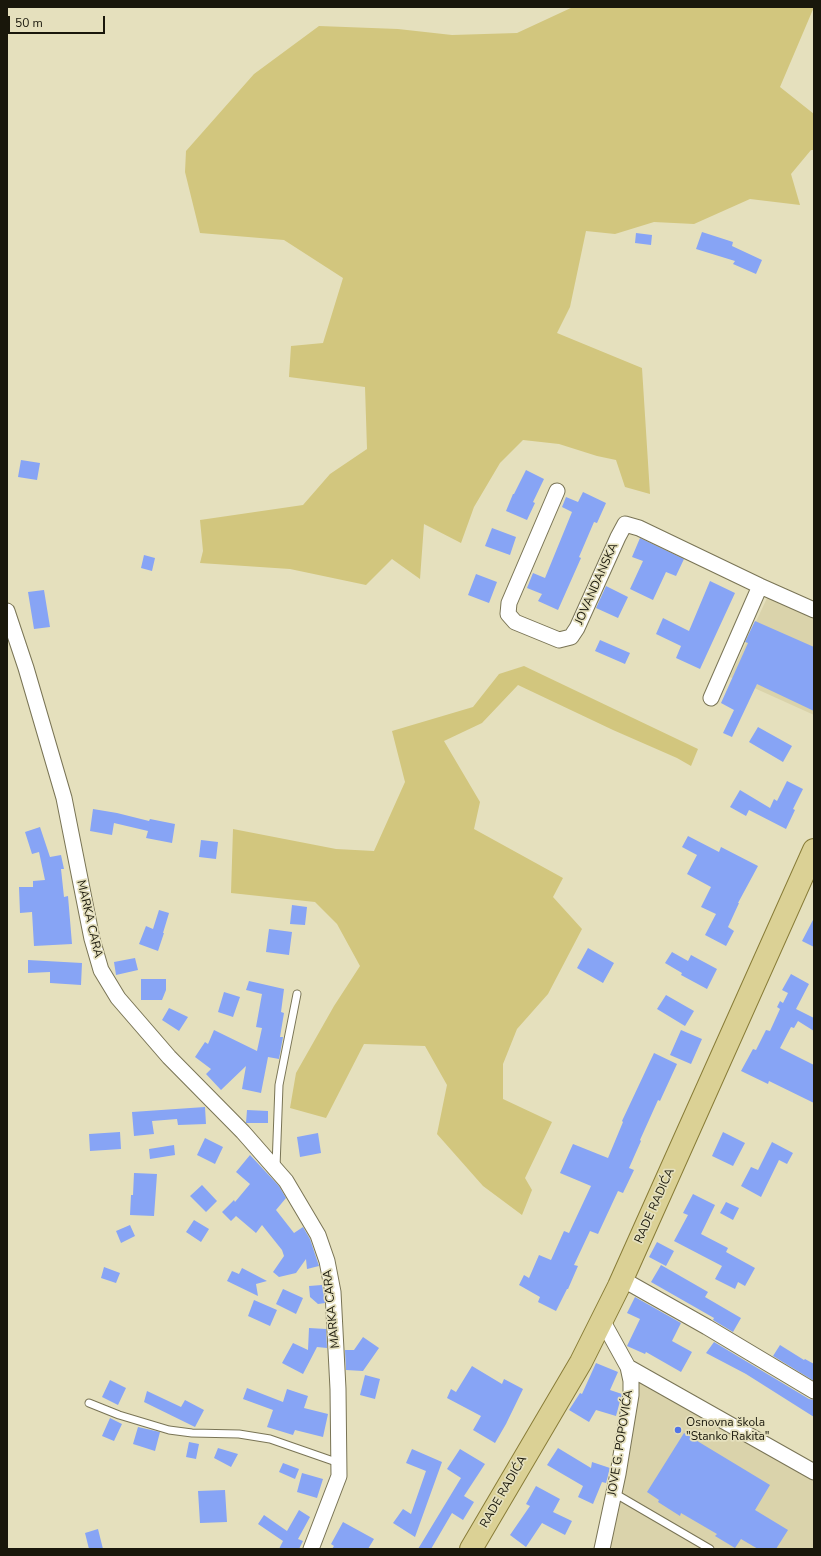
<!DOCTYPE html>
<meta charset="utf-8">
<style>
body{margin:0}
#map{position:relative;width:821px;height:1556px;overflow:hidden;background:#e5e0bd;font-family:"Nunito Sans",sans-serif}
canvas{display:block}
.frame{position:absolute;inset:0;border:8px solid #19170b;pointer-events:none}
.scale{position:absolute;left:8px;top:16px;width:97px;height:18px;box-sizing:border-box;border:2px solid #19170b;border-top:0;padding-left:5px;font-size:12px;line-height:14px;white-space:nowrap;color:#19170b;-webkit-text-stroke:3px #e5e0bd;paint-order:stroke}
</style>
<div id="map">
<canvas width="821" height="1556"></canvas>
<div class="frame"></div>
<div class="scale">50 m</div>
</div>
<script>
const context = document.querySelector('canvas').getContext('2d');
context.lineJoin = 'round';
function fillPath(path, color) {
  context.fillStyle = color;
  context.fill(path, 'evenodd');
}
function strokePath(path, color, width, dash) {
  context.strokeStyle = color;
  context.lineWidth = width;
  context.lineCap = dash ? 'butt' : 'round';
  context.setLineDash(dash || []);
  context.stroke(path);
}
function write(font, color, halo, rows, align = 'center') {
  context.font = font + ' "Nunito Sans",sans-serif';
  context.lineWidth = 3.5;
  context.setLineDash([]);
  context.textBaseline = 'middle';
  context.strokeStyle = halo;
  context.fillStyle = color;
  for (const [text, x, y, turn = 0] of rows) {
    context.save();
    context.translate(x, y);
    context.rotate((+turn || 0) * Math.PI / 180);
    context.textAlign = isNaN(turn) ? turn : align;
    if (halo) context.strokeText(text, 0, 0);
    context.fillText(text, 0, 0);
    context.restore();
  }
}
const built = new Path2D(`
 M 768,596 L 814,617 L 814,715 L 730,677 Z
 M 638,1380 L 814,1479 L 814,1549 L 609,1549 Z`);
const green = new Path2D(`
 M 573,7 L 814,7 L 780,87 L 814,114 L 814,150 L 811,150 L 791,174 L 800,205 L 750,199 L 694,224 L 654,222 L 615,234 L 586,231 L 570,307 L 557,333 L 642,368 L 650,494 L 625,487 L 616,460 L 597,456 L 559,444 L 523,440 L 500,463 L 474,507 L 461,543 L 424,524 L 420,579 L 392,559 L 366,585 L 290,569 L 200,563 L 203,551 L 200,520 L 303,505 L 330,474 L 367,449 L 365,387 L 289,377 L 291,346 L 323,343 L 343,278 L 284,240 L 200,233 L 185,172 L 186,151 L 254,74 L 319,26 L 398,29 L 452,35 L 517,33 Z
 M 524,666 L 698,749 L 691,766 L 677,758 L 613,730 L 518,685 L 482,723 L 444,741 L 480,802 L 474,829 L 563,878 L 553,897 L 582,929 L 548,994 L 517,1029 L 503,1064 L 503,1099 L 552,1122 L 525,1178 L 532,1190 L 522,1215 L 483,1186 L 437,1134 L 447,1085 L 425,1046 L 364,1044 L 326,1118 L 290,1108 L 296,1073 L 334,1006 L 360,966 L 337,924 L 315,902 L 231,893 L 233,829 L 336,849 L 374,851 L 405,782 L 392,731 L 473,707 L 499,674 Z`);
const building = new Path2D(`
 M 702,232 L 733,242 L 732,246 L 762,260 L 756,274 L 733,264 L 735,261 L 696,249 Z
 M 636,233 L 652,235 L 651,245 L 635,243 Z
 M 21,460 L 40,463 L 37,480 L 18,477 Z
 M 526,470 L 544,479 L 533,502 L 535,503 L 527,520 L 506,511 L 513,494 L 514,494 Z
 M 583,492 L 606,503 L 597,523 L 594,522 L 579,557 L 581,558 L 558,610 L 538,601 L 542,594 L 527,588 L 533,573 L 545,578 L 572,512 L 562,507 L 566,497 L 578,502 Z
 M 492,528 L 516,537 L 510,555 L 485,546 Z
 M 640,538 L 684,559 L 676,576 L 666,572 L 653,600 L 630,589 L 643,561 L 632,557 Z
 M 144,555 L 155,558 L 152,571 L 141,568 Z
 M 476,574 L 497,582 L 489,603 L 468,595 Z
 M 710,581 L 735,593 L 700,669 L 676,658 L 681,646 L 656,634 L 663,618 L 689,631 Z
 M 606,586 L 628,597 L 618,618 L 596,608 Z
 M 44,590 L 50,627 L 34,629 L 28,592 Z
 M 755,621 L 814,647 L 814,711 L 757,684 L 732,737 L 723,733 L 734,710 L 721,703 L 748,643 L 745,642 Z
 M 600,640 L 630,653 L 625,664 L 595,651 Z
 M 758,727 L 792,746 L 783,762 L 749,742 Z
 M 787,781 L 803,789 L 793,809 L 795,810 L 786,829 L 749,810 L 746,816 L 730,807 L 740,790 L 770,808 L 774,799 L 777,801 Z
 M 93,809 L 117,813 L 149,821 L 150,819 L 175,824 L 172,843 L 146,838 L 148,831 L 114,823 L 112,835 L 90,831 Z
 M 40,827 L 50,857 L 61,855 L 64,869 L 61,869 L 64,897 L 68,896 L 72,944 L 34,946 L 32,912 L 20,913 L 19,887 L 33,887 L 33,881 L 45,880 L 39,852 L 32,854 L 25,832 Z
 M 688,836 L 719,852 L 721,847 L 758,866 L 738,903 L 739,903 L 728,927 L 734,931 L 726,946 L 705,935 L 716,914 L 701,907 L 711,887 L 687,874 L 697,855 L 682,847 Z
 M 201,840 L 218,842 L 216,859 L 199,857 Z
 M 292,905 L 307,907 L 305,925 L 290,924 Z
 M 159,910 L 169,913 L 163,933 L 164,933 L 158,951 L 139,944 L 146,926 L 153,929 Z
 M 814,918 L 814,947 L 802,941 Z
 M 269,929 L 292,932 L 289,955 L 266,952 Z
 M 588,948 L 614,963 L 603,983 L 577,968 Z
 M 672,952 L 688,961 L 691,955 L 717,969 L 707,989 L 681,975 L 682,973 L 665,963 Z
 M 135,958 L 138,970 L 116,975 L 114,962 Z
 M 28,960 L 82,963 L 81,985 L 50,983 L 50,972 L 28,973 Z
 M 791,974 L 809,984 L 796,1009 L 814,1018 L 814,1031 L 798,1021 L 794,1028 L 791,1027 L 780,1048 L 814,1065 L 814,1103 L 769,1081 L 768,1084 L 741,1071 L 753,1049 L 756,1050 L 766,1030 L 770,1031 L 780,1009 L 777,1007 L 780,1001 L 783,1003 L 788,993 L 782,990 Z
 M 141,979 L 166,979 L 166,990 L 162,1000 L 141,1000 Z
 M 249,981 L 284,989 L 281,1012 L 284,1013 L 280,1037 L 283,1037 L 279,1059 L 268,1057 L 261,1093 L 242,1089 L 246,1066 L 221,1090 L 206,1074 L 211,1069 L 195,1057 L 205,1042 L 208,1044 L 214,1030 L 257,1051 L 262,1028 L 256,1027 L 262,994 L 246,990 Z
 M 224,992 L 240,997 L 233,1017 L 218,1012 Z
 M 666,995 L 694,1011 L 685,1026 L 657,1009 Z
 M 169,1008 L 188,1017 L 179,1031 L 162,1020 Z
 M 681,1030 L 702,1039 L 691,1064 L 670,1055 Z
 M 654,1053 L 677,1064 L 660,1101 L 658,1100 L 640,1140 L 641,1141 L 629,1168 L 634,1170 L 623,1193 L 618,1191 L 598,1234 L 590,1231 L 574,1265 L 578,1266 L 568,1289 L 567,1289 L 556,1311 L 538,1302 L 540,1297 L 519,1285 L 524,1275 L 529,1278 L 539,1255 L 551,1260 L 564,1231 L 569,1233 L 591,1186 L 560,1173 L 573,1144 L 608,1158 L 623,1122 L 622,1121 Z
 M 205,1107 L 206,1124 L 178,1125 L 177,1119 L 152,1121 L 154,1134 L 134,1136 L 132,1112 Z
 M 247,1110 L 268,1111 L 268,1123 L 246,1123 Z
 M 120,1132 L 121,1149 L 90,1151 L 89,1134 Z
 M 723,1132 L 745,1143 L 733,1166 L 712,1156 Z
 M 318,1133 L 321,1153 L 300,1157 L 297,1137 Z
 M 205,1138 L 223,1147 L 215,1164 L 197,1155 Z
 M 772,1142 L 793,1153 L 787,1164 L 779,1160 L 761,1197 L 741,1186 L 751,1167 L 758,1170 Z
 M 174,1145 L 175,1155 L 150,1159 L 149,1149 Z
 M 250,1155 L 279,1186 L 286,1198 L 276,1210 L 294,1233 L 303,1227 L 310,1239 L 319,1266 L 307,1269 L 306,1259 L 296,1273 L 279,1277 L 273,1272 L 284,1256 L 282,1250 L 262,1225 L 256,1233 L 236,1216 L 231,1221 L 222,1212 L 234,1200 L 235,1202 L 250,1184 L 236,1172 Z
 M 134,1173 L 157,1174 L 154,1216 L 130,1215 L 131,1195 L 133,1195 Z
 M 202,1185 L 217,1201 L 206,1212 L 190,1196 Z
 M 693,1194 L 715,1205 L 701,1234 L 728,1248 L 726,1252 L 755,1268 L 745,1286 L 738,1282 L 735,1289 L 715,1279 L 722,1266 L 674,1241 L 688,1215 L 683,1213 Z
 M 726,1202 L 739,1208 L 733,1220 L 720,1213 Z
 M 194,1220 L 209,1229 L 201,1242 L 186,1232 Z
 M 130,1225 L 135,1236 L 121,1243 L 116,1231 Z
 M 657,1242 L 674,1251 L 666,1266 L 649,1257 Z
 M 661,1265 L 708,1292 L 705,1297 L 741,1318 L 733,1332 L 713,1320 L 714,1318 L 651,1282 Z
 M 104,1267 L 120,1273 L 116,1283 L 101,1278 Z
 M 242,1268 L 267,1281 L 256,1284 L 258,1296 L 227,1281 L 232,1271 L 239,1274 Z
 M 322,1285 L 325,1303 L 318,1304 L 310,1297 L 309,1286 Z
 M 283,1289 L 303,1298 L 296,1314 L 276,1304 Z
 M 635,1297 L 681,1323 L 672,1341 L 692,1352 L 681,1372 L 646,1352 L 645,1354 L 627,1346 L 640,1319 L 627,1313 Z
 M 254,1300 L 277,1310 L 270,1326 L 248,1316 Z
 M 309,1328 L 326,1329 L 327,1348 L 317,1347 L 303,1374 L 282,1363 L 293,1343 L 308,1350 Z
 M 363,1337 L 379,1348 L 363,1371 L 346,1370 L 345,1350 L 354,1350 Z
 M 714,1342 L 809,1399 L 814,1400 L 814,1417 L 746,1374 L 706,1353 Z
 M 780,1345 L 804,1360 L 805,1359 L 814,1364 L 814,1381 L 773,1356 Z
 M 596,1363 L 618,1372 L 610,1390 L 622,1394 L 616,1416 L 596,1410 L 589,1422 L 569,1410 L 580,1393 L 582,1394 Z
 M 472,1366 L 502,1384 L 504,1379 L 523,1389 L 506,1424 L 495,1443 L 473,1430 L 481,1416 L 447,1398 L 451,1389 L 456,1392 Z
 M 365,1375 L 380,1379 L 375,1399 L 360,1395 Z
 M 110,1380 L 126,1388 L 118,1405 L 102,1397 Z
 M 247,1388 L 283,1402 L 287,1389 L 308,1396 L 304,1408 L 328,1414 L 323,1437 L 295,1430 L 293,1435 L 267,1427 L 273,1410 L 243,1399 Z
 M 147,1391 L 181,1407 L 185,1400 L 204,1410 L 195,1427 L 144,1402 Z
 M 110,1418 L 122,1424 L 114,1441 L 102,1436 Z
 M 138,1427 L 160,1432 L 155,1451 L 133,1444 Z
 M 684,1433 L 770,1485 L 755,1510 L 788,1530 L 776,1549 L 758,1549 L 741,1539 L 735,1548 L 715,1536 L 717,1534 L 681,1513 L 680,1516 L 658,1502 L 659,1500 L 647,1492 Z
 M 189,1442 L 199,1444 L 196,1459 L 186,1457 Z
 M 218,1448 L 238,1454 L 231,1467 L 214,1458 Z
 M 558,1448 L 591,1468 L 592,1462 L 610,1468 L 606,1483 L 602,1482 L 593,1504 L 578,1497 L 583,1486 L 547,1465 Z
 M 412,1449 L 442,1462 L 415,1537 L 393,1523 L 403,1509 L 411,1514 L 426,1471 L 406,1463 Z
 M 460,1449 L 485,1464 L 464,1496 L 474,1502 L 463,1520 L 452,1513 L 431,1549 L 418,1549 L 461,1478 L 447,1469 Z
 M 283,1463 L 299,1469 L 295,1479 L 279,1472 Z
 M 302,1473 L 323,1479 L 317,1498 L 297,1492 Z
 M 536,1486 L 560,1499 L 553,1512 L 572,1521 L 565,1535 L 542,1523 L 526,1547 L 510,1535 L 530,1506 L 526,1504 Z
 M 225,1490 L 227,1522 L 200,1523 L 198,1491 Z
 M 299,1510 L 310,1517 L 298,1539 L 303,1541 L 299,1549 L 279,1549 L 283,1541 L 258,1524 L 264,1515 L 287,1531 Z
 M 343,1522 L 374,1539 L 368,1549 L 332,1549 L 334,1546 L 331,1544 Z
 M 98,1529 L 103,1549 L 89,1549 L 85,1533 Z`);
const lane = new Path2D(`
 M 276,1167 L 279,1085 L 297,994
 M 89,1403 L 119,1415 L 169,1430 L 192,1433 L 239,1434 L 270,1439 L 339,1463
 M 614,1493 L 710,1549`);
const street = new Path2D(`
 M 557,491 L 509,603 L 508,614 L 515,622 L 559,640 L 571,637 L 577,628 L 618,537 L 625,524 L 639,528 L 760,586 L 814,610
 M 7,611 L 26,668 L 64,798 L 92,939 L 101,970 L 118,998 L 169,1057 L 243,1132 L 286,1181 L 318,1235 L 327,1261 L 333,1292 L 338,1389 L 339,1476 L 311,1549
 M 711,698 L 760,586
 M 622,1279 L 707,1327 L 814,1391
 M 602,1320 L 628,1367 L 631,1381 L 631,1395 L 618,1474 L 602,1549
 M 628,1367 L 814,1472`);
const primary = new Path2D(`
 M 471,1549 L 581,1362 L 619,1286 L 814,850`);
const markers = [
 [678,1430,4,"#5174e8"]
];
const streetNames = [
 ["JOVANDANSKA",597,584,-66],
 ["MARKA CARA",89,919,77],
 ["RADE RADIĆA",655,1206,-66],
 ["MARKA CARA",332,1309,-96],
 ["JOVE G. POPOVIĆA",621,1443,-81],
 ["RADE RADIĆA",504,1492,-60]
];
const poiNames = [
 ["Osnovna škola",686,1423],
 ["\"Stanko Rakita\"",686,1437]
];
fillPath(built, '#dad3ab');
fillPath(green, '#d2c67e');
fillPath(building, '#87a4f5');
strokePath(lane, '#797455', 9);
strokePath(street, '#797455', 17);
strokePath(primary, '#887c37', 24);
strokePath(lane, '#fff', 7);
strokePath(street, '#fff', 15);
strokePath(primary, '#dbd195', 22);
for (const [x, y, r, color] of markers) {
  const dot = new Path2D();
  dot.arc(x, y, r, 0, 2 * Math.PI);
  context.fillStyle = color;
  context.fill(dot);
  strokePath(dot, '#e5e0bd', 1.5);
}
write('12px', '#19170b', '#e5e0bd', streetNames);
write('12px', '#19170b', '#e5e0bd', poiNames, 'left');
</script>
